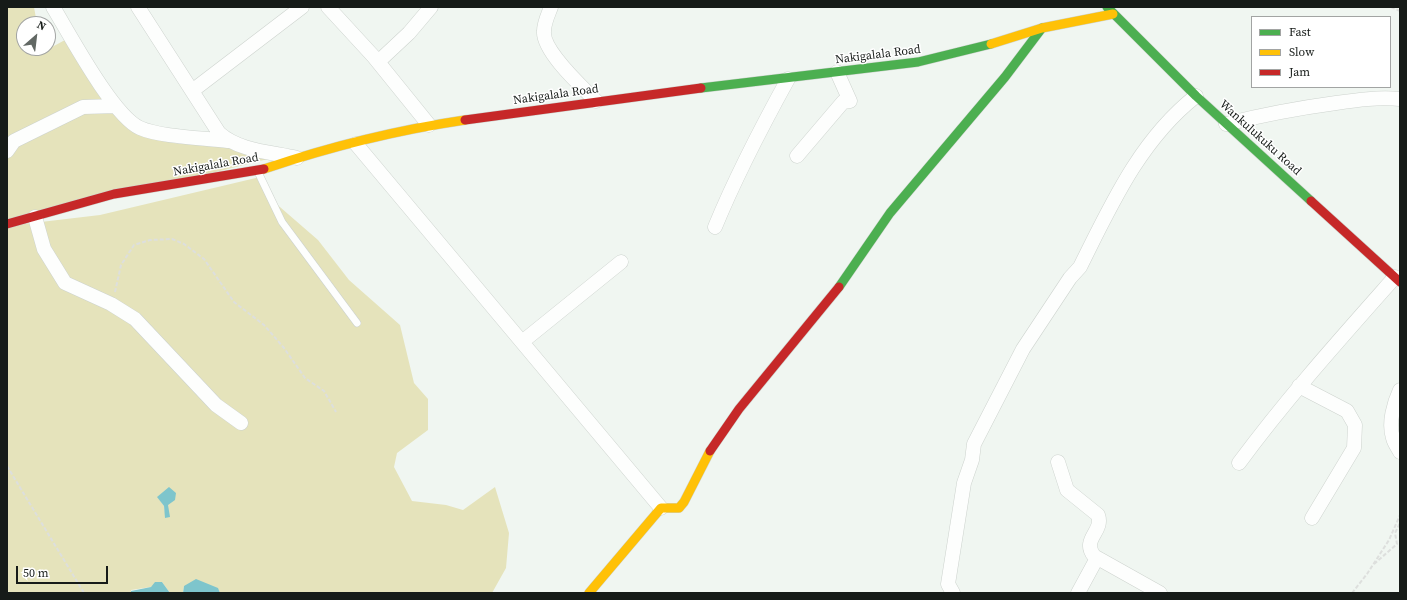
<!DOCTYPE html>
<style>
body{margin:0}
#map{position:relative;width:1407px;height:600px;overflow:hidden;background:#f0f6f1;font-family:"Source Serif 4",serif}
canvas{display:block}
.frame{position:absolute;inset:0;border:8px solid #161b18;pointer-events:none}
.legend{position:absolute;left:1251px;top:16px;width:140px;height:72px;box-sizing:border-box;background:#fff;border:1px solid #a2a4a3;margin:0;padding:5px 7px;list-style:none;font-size:12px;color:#161b18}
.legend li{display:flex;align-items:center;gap:8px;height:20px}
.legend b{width:20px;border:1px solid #a2a4a3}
.north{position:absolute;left:16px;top:16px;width:40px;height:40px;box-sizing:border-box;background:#fff;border:1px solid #a2a4a3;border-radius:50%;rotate:28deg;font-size:11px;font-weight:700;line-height:16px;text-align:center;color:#161b18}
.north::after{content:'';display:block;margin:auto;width:14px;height:18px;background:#626864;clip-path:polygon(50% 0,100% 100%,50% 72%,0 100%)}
.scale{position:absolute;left:16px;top:566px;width:92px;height:18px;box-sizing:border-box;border:2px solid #161b18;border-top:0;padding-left:5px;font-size:12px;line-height:14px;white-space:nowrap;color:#161b18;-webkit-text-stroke:3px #fff;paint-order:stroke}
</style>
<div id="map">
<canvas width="1407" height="600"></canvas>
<div class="frame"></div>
<ul class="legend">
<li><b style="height:5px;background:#4caf50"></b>Fast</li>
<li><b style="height:5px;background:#ffc107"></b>Slow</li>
<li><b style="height:5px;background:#c62828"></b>Jam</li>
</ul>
<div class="north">N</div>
<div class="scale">50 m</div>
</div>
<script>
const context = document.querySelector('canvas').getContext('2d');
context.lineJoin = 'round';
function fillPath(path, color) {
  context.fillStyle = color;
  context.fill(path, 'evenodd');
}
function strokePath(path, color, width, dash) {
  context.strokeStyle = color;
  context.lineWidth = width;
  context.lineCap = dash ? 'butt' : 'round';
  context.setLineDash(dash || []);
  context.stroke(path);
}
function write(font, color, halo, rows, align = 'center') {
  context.font = font + ' "Source Serif 4",serif';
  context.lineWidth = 3;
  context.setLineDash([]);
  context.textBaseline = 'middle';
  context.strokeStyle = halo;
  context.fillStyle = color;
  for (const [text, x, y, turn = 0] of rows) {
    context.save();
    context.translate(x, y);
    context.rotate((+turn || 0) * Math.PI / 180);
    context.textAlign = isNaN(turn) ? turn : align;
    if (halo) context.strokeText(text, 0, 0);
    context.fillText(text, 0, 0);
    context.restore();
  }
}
const green = new Path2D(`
 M 7,7 L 34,7 L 37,24 L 24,24 L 24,48 L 40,48 L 41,53 L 76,34 L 122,108 L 173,143 L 234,147 L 272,158 L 7,224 Z
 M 260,177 L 273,201 L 318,240 L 349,280 L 400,325 L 414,383 L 428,399 L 428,430 L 397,453 L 394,467 L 412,501 L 446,505 L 463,510 L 495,487 L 509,533 L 506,568 L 492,593 L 220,593 L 217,588 L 184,586 L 183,593 L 170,593 L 162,582 L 151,587 L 131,590 L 131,593 L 9,593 L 7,588 L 7,226 L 100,215 ZM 165,491 L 168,505 L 166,518 L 164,506 L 158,497 Z`);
const water = new Path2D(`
 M 169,487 L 176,493 L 175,500 L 168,505 L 170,517 L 165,518 L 164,506 L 157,497 Z
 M 196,579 L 218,588 L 220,593 L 183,593 L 184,586 Z
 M 155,582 L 162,582 L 170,593 L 131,593 L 131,591 L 151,587 Z`);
const path = new Path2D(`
 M 1391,7 L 1400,11
 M 115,292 L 121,265 L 134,245 L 150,240 L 172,239 L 184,244 L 204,259 L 234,302 L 264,325 L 284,348 L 305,378 L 324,391 L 336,412
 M 7,466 L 84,593
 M 1374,564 L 1397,544 L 1395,533 L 1400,523
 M 1352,593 L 1367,574 L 1389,540 L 1400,515`);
const lane = new Path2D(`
 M 258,172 L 282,222 L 357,323`);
const street = new Path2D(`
 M 53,7 C 70,35 113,116 140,128 C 160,137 205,138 228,141
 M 138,7 L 219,133 C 239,151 271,152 297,158
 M 328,7 L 374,57 L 429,125
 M 551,7 C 548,15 544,23 544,31 C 542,51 582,87 596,101
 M 378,62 L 409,33 L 431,7
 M 192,91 L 302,7
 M 1226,124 C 1262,115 1299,108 1336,103 C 1357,100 1378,97 1400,99
 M 356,144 L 661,508
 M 7,151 L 14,141 L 83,107 L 115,106
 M 797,156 L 843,102 L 850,101 L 837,72
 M 35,217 L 44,249 L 65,283 L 111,304 L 135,319 L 216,405 L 241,423
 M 715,227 C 736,176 761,128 788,79
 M 522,342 L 621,262
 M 1299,386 L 1347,411 L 1355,425 L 1354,448 L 1312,518
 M 1400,390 C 1394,403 1388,423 1393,438 C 1394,443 1398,448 1400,452
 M 1058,462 L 1067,490 L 1098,515 C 1104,532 1081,539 1094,556 L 1160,593
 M 1239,463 C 1287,398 1341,338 1395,277
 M 953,593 L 948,584 L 964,483 L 972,460 L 974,444 L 1023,349 L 1070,278 L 1080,267 C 1111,205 1140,140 1196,96
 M 1078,593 L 1097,558`);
const fast = new Path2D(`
 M 1107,7 L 1196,96 L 1311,201
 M 701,88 L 918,62 L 991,44
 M 839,287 L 890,213 L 1005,77 L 1042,28`);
const slow = new Path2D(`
 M 991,44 L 1042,28 L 1113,14
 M 264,169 C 329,147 397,130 465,120
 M 589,593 L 661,508 L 679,508 L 684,502 L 710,451`);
const jam = new Path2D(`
 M 465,120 L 701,88
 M 1311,201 L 1400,282
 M 7,224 L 114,194 L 264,169
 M 710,451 L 739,409 L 839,287`);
const streetNames = [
 ["Nakigalala Road",878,55,-7],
 ["Nakigalala Road",556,95,-8],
 ["Wankulukuku Road",1260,138,42],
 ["Nakigalala Road",216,165,-10]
];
fillPath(green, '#e5e3bb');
fillPath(water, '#7ec5cc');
strokePath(lane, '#cdd3ce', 8);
strokePath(street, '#cdd3ce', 15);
strokePath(fast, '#cdd3ce', 10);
strokePath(slow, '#cdd3ce', 10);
strokePath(jam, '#cdd3ce', 10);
strokePath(path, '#dddfdd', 2, [4, 2]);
strokePath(lane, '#fdfefd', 7);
strokePath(street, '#fdfefd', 14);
strokePath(fast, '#4caf50', 9);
strokePath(slow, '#ffc107', 9);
strokePath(jam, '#c62828', 9);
write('12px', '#161b18', '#fff', streetNames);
</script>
